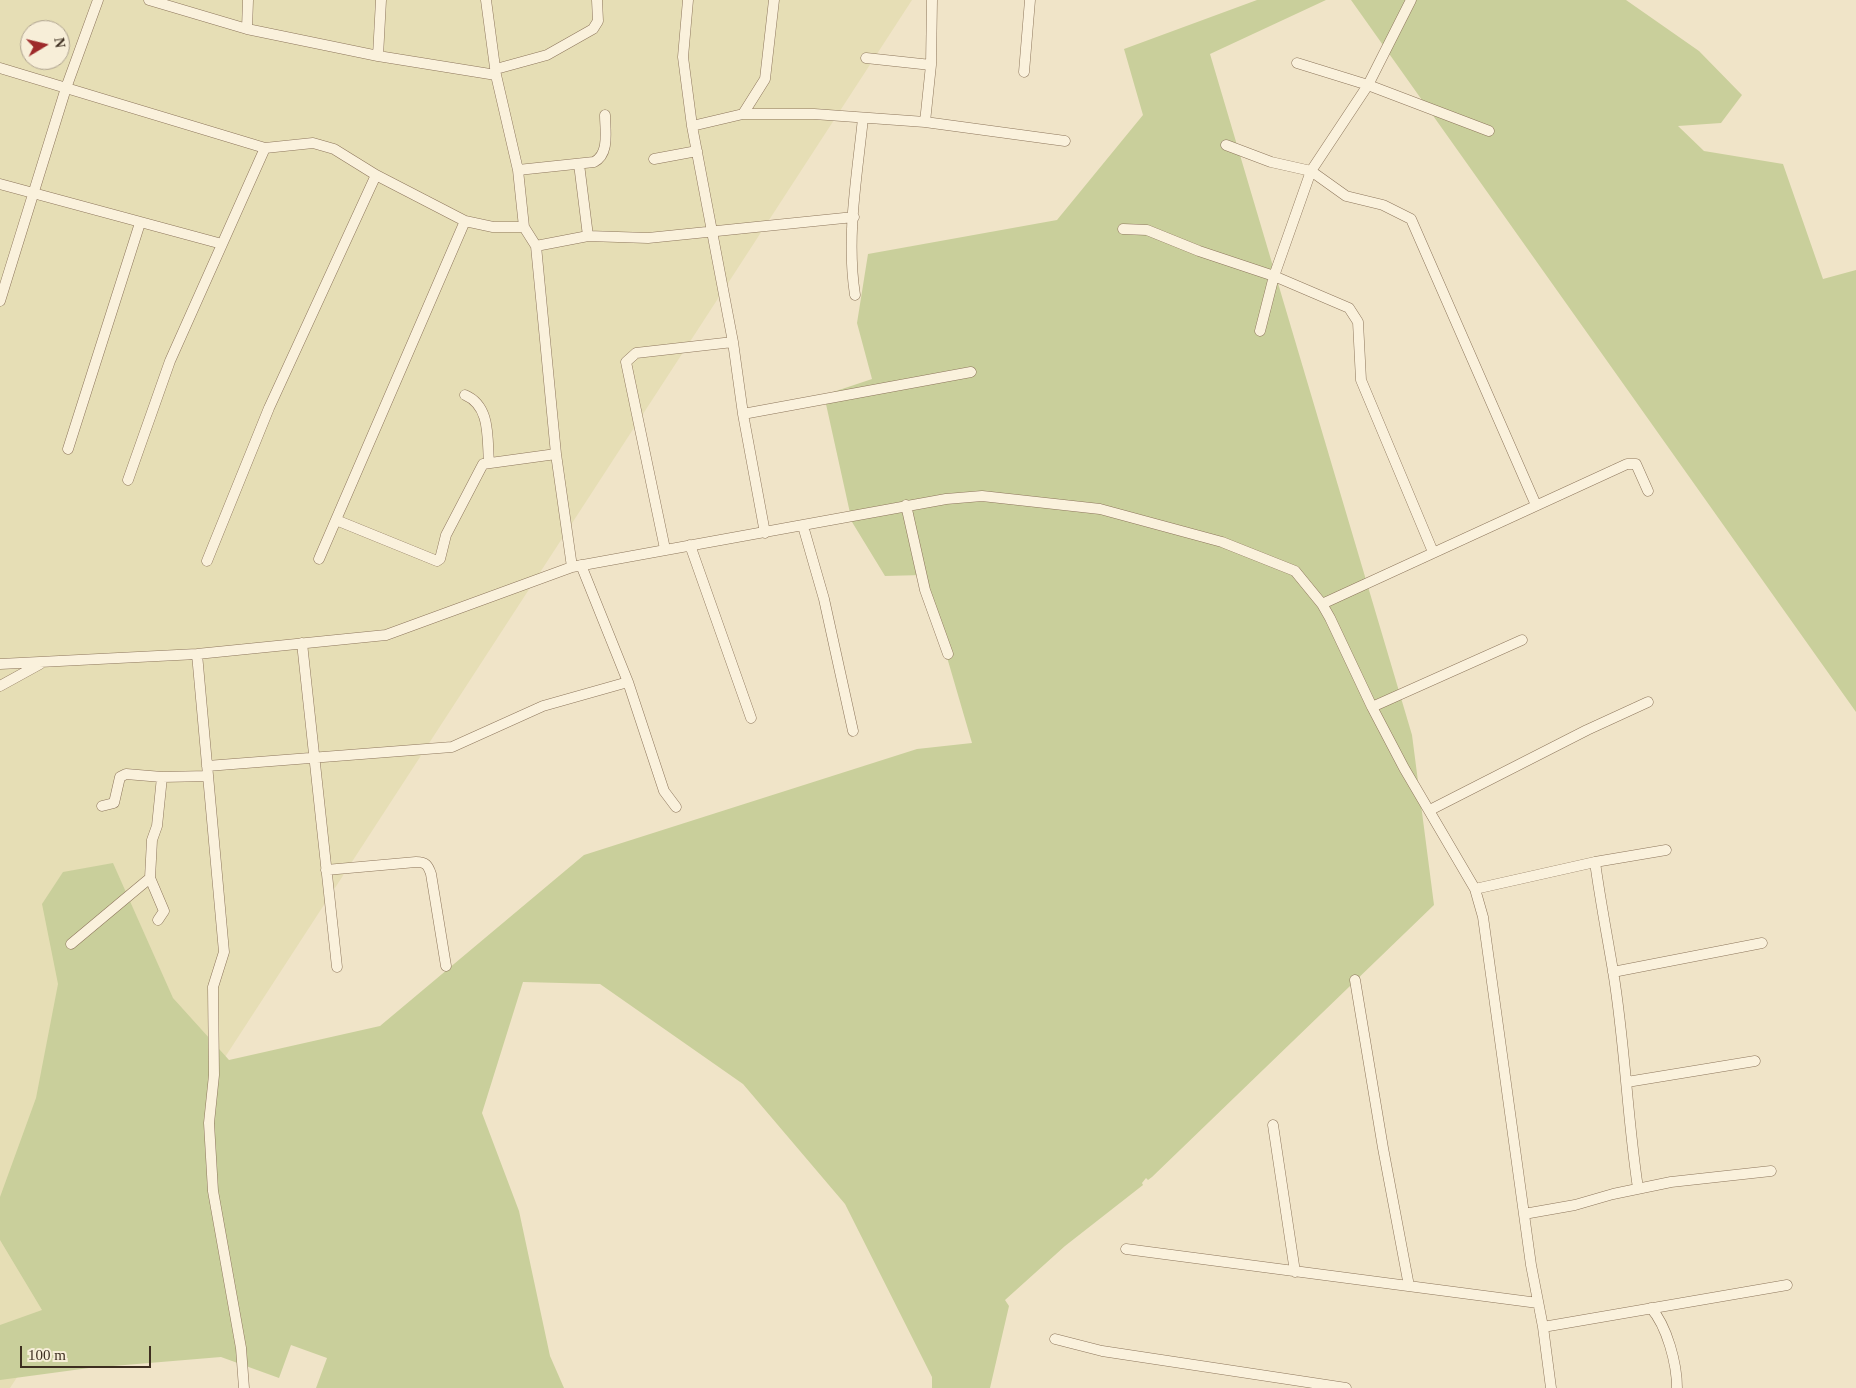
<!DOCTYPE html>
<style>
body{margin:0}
#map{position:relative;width:1856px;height:1388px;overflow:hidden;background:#f0e4c8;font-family:"Times New Roman",serif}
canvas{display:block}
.north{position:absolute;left:20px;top:20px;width:50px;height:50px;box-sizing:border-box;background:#f7eed8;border:1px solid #ada18e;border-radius:50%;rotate:81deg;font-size:14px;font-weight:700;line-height:20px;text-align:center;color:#3d2e20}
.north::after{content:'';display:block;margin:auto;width:18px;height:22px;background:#9e2a2b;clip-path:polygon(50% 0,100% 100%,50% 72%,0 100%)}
.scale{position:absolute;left:20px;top:1346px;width:131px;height:22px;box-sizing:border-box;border:2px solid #3d2e20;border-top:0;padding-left:6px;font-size:15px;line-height:18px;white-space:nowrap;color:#3d2e20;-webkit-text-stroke:4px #f7eed8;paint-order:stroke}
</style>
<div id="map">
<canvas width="1856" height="1388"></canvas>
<div class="north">N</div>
<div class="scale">100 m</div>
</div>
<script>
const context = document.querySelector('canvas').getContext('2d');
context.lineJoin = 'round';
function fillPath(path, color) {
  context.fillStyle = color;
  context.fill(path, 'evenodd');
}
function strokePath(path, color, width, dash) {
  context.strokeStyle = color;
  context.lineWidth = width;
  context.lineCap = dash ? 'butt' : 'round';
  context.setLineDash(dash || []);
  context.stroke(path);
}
const farmland = new Path2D(`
 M 0,0 L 912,0 L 10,1388 L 0,1388 ZM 30,30 L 60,30 L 60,60 L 30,60 Z`);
const green = new Path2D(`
 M 1257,0 L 1326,0 L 1210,54 L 1412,735 L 1434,905 L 1152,1177 L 1148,1180 L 1146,1178 L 1142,1183 L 1143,1185 L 1065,1246 L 1005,1300 L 1009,1306 L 990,1388 L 932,1388 L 932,1377 L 845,1204 L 743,1084 L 600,984 L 523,982 L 482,1113 L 519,1211 L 550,1356 L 564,1388 L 316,1388 L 327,1358 L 291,1345 L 279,1378 L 221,1357 L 89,1368 L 0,1380 L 0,1325 L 42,1310 L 0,1240 L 0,1197 L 36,1098 L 58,984 L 42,904 L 63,872 L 113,863 L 173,998 L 229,1060 L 380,1026 L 584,855 L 917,749 L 972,743 L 923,575 L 885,576 L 852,522 L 824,395 L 872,379 L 857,323 L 868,254 L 1057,220 L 1143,115 L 1124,49 Z
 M 1351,0 L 1626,0 L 1699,51 L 1742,95 L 1721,123 L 1678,126 L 1704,151 L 1783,164 L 1823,279 L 1856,270 L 1856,712 Z`);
const minor = new Path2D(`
 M 149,0 L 247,29 L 248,0
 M 486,0 L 496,75 L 518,170 L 524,227 L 536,246 L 556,454 L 572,567
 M 688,0 L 683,57 L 692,126 L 733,342 L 743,414 L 765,533
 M 247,29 L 378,56 L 496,75
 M 378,56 L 381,0
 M 866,58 L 931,65
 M 1297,63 L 1368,85 L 1489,131
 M 0,68 L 265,148 L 313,143 L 334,149 L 376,175 L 465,221 L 493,227 L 524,227
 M 496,69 L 547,55 L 593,29 L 598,21 L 597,0
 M 1024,72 L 1030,0
 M 743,114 L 765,79 L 774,0
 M 925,122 L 931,65 L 932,0
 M 692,126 L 743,114 L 814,114 L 925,122 L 1065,141
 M 1226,145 L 1271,162 L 1311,171 L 1346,196 L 1383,205 L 1411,219 L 1536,505
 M 654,159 L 697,151
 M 579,164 L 588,236
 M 518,170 L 594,162 C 610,154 605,130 605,115
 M 0,184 L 222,244
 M 1123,229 L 1147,230 L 1199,251 L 1274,276 L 1349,308 L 1358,322 L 1361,380 L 1433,552
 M 536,246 L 588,236 L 648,238 L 854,217
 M 855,295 C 846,236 857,177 863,118
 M 0,301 L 66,88 L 98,0
 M 1260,331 L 1274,276 L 1311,171 L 1368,85 L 1411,0
 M 465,395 C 491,406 487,438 489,463
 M 743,414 L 971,372
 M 68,449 L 140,223
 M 128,480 L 170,361 L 265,148
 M 906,505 L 925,590 L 948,654
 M 336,520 L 437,561 L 440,559 L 446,535 L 483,464 L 556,454
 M 803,526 L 824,599 L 853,731
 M 690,545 L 751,718
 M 665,549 L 626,362 L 636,353 L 733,342
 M 319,559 L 465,221
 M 207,561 L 269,408 L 376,175
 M 581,565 L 628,682 L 664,791 L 676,807
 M 1322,604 L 1627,464 L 1636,464 L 1648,491
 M 302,643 L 337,967
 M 197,654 L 224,952 L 213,987 L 214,1075 L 209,1123 L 213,1191 L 241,1348 L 244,1388
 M 0,664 L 197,654 L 386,635 L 572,567 L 946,499 L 982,496 L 1100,509 L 1222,542 L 1295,571 L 1322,604 L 1330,618 L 1372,707 L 1404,768 L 1475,889 L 1483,917 L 1531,1265 L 1543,1327 L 1551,1388
 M 0,686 L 40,664
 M 1372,707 L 1522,640
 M 207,766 L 452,747 L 543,706 L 628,682
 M 102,806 L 114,803 L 120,777 L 126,774 L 162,777
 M 1430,810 L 1587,730 L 1648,702
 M 1595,862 C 1600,899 1607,935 1613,971 C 1625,1043 1627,1116 1638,1188
 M 326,870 L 416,862 C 426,862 428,865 431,874 L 446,966
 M 150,878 L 164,911 L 158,920
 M 1475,889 L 1595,862 L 1666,850
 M 71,944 L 150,878 L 152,840 L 157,826 L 162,777 L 208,776
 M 1613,972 L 1762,943
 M 1355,980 L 1383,1148 L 1409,1286
 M 1627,1082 L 1755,1061
 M 1273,1125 L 1295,1272
 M 1524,1214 L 1575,1205 L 1613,1194 L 1671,1182 L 1771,1171
 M 1126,1249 L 1538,1303
 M 1651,1308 C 1667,1326 1677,1364 1677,1388
 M 1543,1327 L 1787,1285
 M 1055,1339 L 1102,1351 L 1346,1388`);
fillPath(farmland, '#e6deb5');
fillPath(green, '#c9cf9b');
strokePath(minor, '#8d765c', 11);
strokePath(minor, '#faf1dc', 10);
</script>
